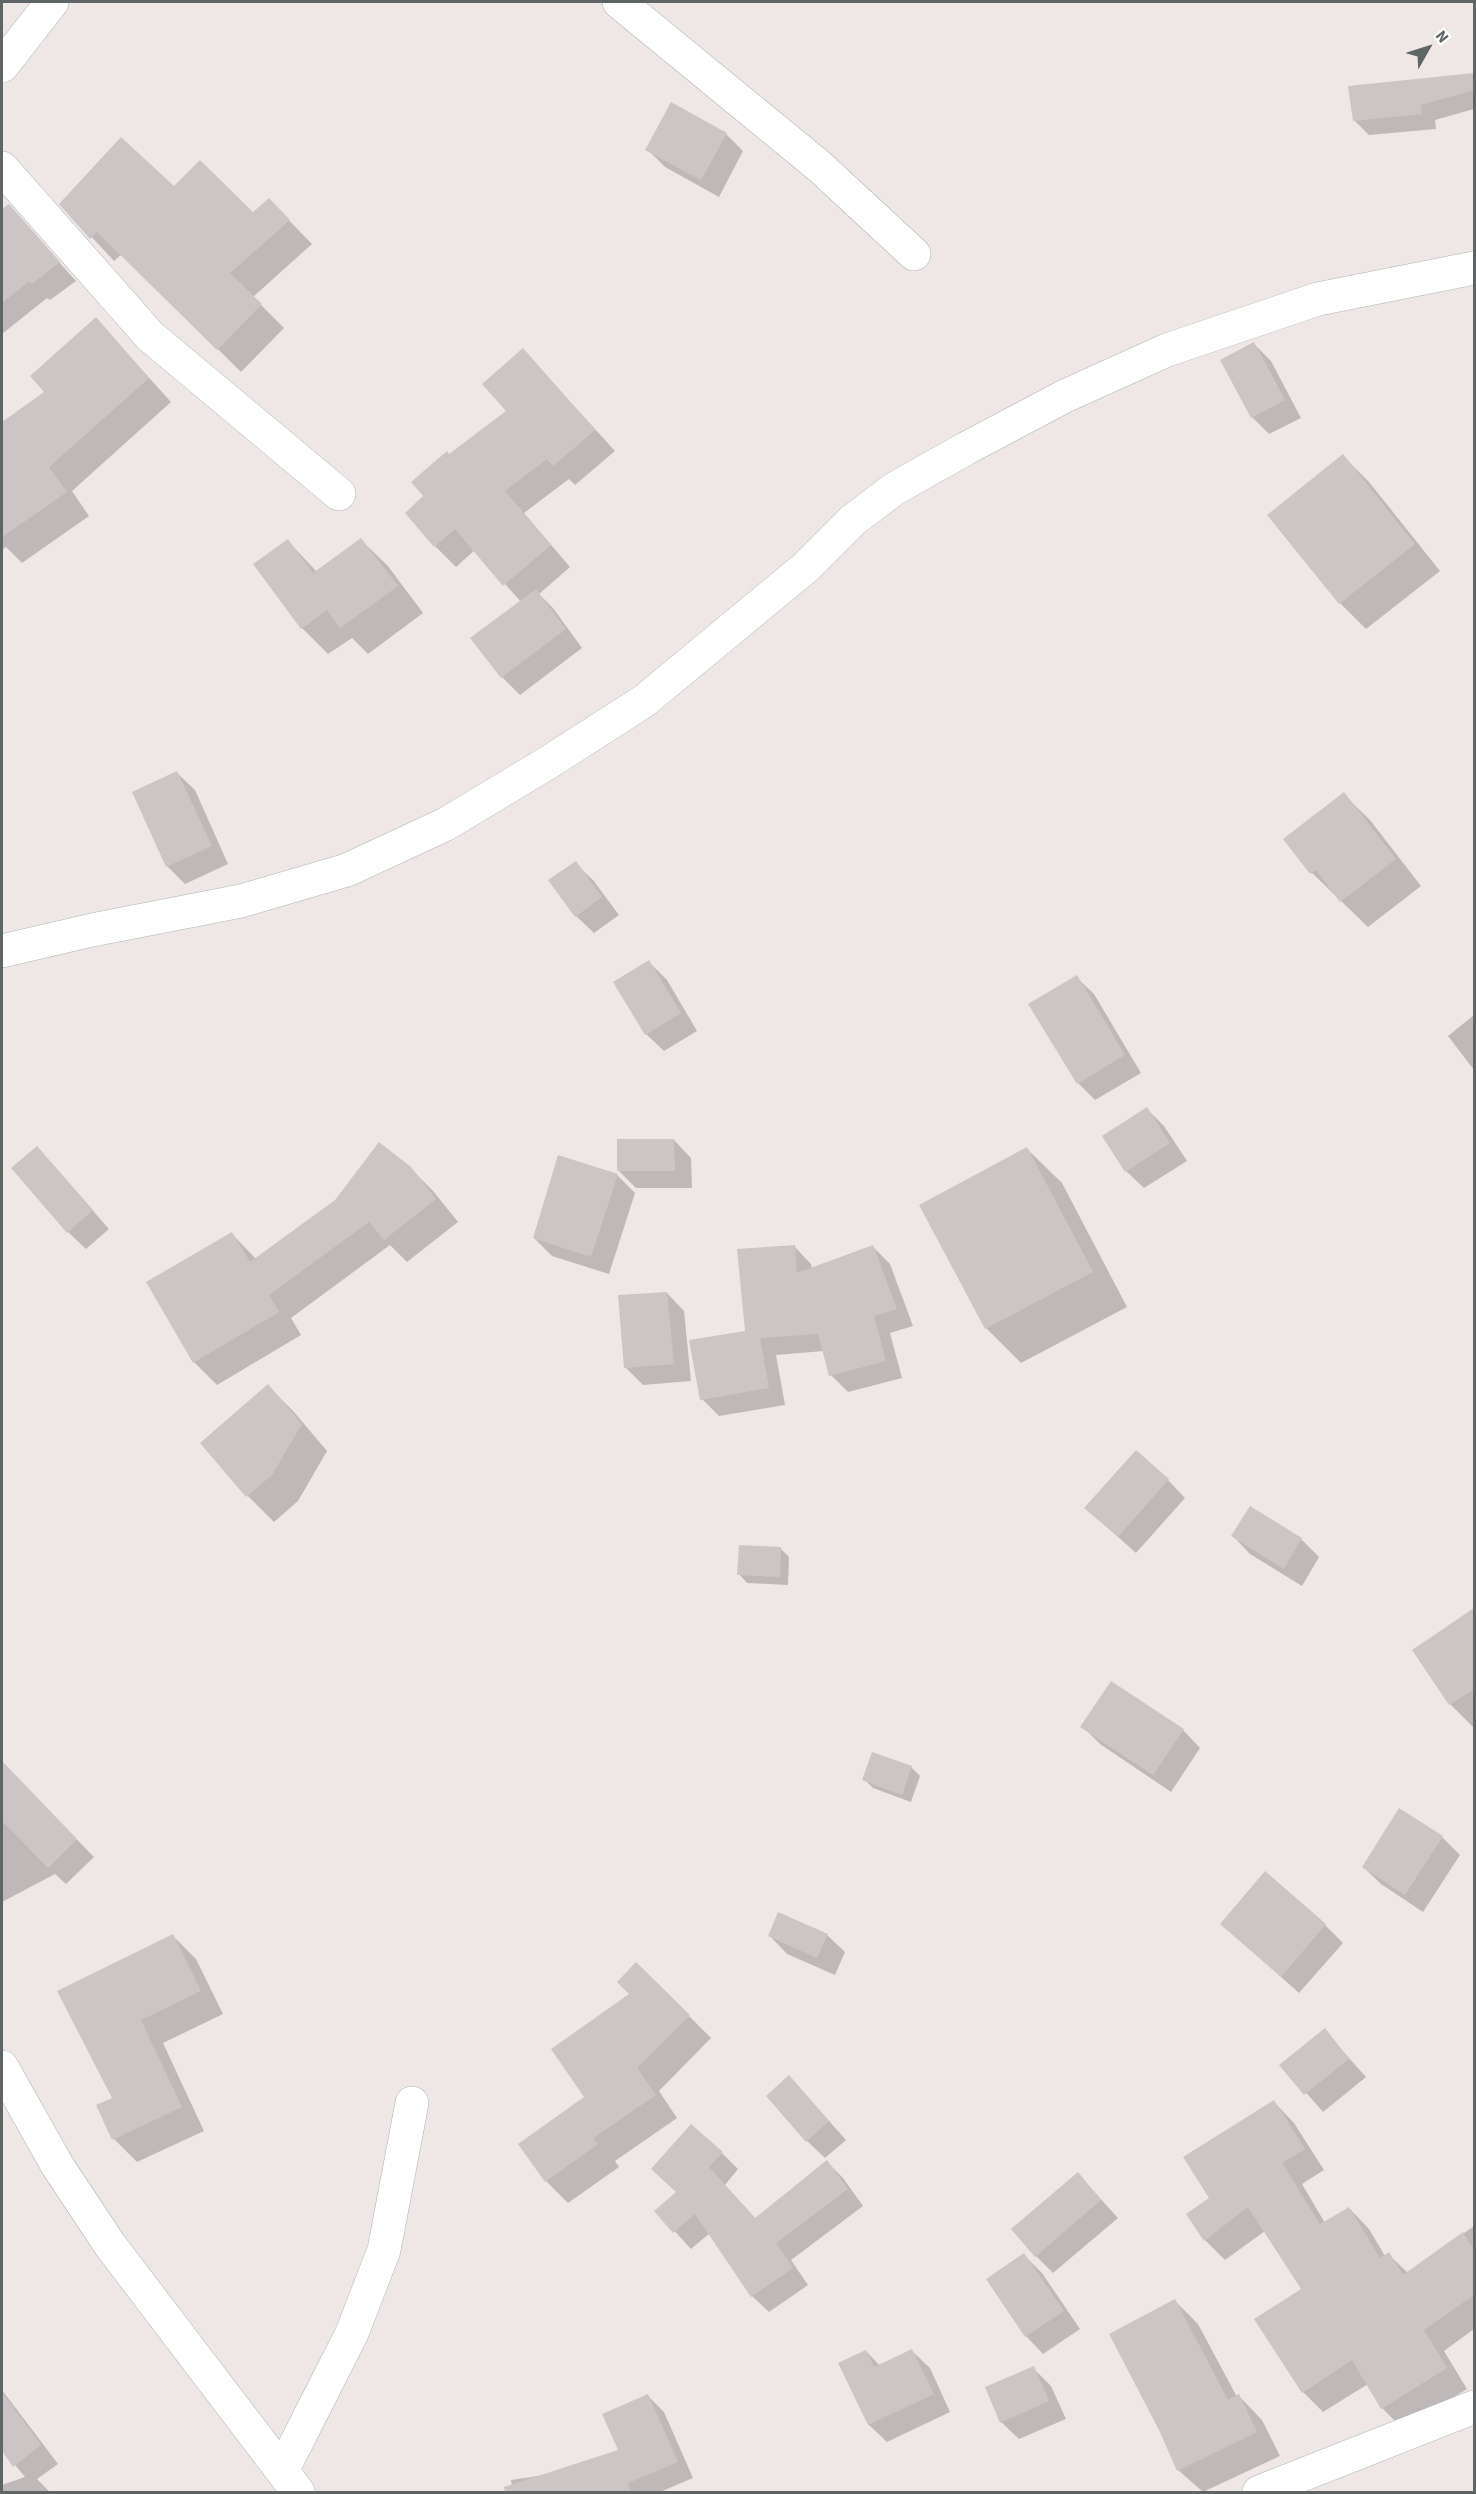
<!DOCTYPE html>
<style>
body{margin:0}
#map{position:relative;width:1476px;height:2494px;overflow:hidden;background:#eee7e6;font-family:"Source Sans 3",sans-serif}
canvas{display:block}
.frame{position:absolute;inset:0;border:3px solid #5e6564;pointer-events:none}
.north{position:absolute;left:1398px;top:18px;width:60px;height:60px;-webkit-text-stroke:4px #fff;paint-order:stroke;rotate:51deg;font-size:16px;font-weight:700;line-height:24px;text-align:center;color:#5e6564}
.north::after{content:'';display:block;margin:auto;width:21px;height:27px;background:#5e6564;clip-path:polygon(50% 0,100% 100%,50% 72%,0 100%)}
</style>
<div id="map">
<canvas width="1476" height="2494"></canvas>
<div class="frame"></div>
<div class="north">N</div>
</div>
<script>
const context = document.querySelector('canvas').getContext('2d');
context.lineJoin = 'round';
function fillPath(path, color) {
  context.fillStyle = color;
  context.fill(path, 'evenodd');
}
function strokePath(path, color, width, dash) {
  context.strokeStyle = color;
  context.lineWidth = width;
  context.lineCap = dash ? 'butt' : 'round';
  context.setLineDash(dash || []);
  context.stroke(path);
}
const shadow = new Path2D(`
 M 1474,74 L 1474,109 L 1435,120 L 1436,129 L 1369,135 L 1354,120 L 1350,87 Z
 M 726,134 L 743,151 L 719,197 L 665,167 L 647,149 Z
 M 174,188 L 253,214 L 269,200 L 312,244 L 253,297 L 284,328 L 241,372 L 122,254 L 114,261 L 61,204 Z
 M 8,206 L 76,281 L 50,300 L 47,298 L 2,334 L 2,211 Z
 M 96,319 L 171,402 L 72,491 L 89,516 L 22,563 L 6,547 L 2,550 L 2,424 L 47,393 Z
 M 1254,344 L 1271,361 L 1301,418 L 1269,434 L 1252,417 Z
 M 523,350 L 615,451 L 575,485 L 569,479 L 524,513 L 570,567 L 539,594 L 553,608 L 582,648 L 520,695 L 502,677 L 521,602 L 475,550 L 456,567 L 435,546 L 426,496 L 449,456 L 508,411 Z
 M 1343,456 L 1369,482 L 1440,571 L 1366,629 L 1340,603 Z
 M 361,540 L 388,566 L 423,613 L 368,654 L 352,638 L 328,654 L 302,628 L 288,541 L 317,572 Z
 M 177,773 L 195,790 L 228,864 L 185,884 L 167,866 Z
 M 1343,794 L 1370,820 L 1421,886 L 1368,927 L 1312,873 L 1286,839 Z
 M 575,863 L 593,880 L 619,915 L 594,933 L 576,916 Z
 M 649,962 L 667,980 L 697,1031 L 664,1051 L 646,1034 Z
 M 1076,977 L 1094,994 L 1141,1073 L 1095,1100 L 1078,1083 Z
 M 1474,1015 L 1474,1070 L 1448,1036 Z
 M 1147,1109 L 1164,1126 L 1187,1161 L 1144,1188 L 1126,1171 Z
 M 674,1140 L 691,1158 L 692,1188 L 636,1188 L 618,1170 Z
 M 1027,1149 L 1062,1183 L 1127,1307 L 1021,1363 L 986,1328 Z
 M 54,1166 L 109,1229 L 86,1249 L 68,1232 Z
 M 410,1168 L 433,1191 L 458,1222 L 407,1262 L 390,1245 L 291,1318 L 301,1335 L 217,1385 L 194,1362 L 148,1282 L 232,1234 L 256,1259 Z
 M 617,1175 L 635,1193 L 609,1274 L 552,1256 L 534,1238 Z
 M 794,1246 L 811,1264 L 812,1269 L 872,1246 L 890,1264 L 913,1326 L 890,1333 L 902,1378 L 848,1392 L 831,1375 L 824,1351 L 776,1355 L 785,1405 L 719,1416 L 702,1399 L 747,1332 Z
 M 667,1293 L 684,1311 L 691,1381 L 643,1385 L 626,1368 Z
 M 268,1386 L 294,1412 L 327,1451 L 298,1501 L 274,1522 L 248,1496 L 202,1443 Z
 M 1168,1480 L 1185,1498 L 1136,1553 L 1086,1508 Z
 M 1250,1508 L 1302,1540 L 1319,1557 L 1302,1586 L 1250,1554 L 1233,1536 Z
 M 780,1548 L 789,1557 L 788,1585 L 747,1583 L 739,1574 Z
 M 1474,1610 L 1474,1726 L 1473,1727 L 1450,1704 L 1414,1650 Z
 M 1082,1726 L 1183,1730 L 1200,1748 L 1171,1792 L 1100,1744 Z
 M 911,1767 L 920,1776 L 911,1802 L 873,1788 L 864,1779 Z
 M 14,1775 L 94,1857 L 66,1884 L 55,1874 L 2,1902 L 2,1787 Z
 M 1442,1837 L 1460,1855 L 1423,1912 L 1381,1884 L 1363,1867 Z
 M 1222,1924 L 1325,1925 L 1343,1943 L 1299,1993 Z
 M 827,1935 L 845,1952 L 835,1975 L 787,1954 L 770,1936 Z
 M 173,1936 L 196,1959 L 223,2014 L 163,2043 L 204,2131 L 137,2162 L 114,2139 L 98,2106 L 114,2099 L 59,1992 Z
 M 689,2016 L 711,2038 L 659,2091 L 677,2118 L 615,2161 L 619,2167 L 568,2203 L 546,2181 L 586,2097 Z
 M 1324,2030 L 1366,2077 L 1323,2112 L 1282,2065 Z
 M 806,2095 L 846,2140 L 825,2158 L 807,2141 Z
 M 1274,2102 L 1294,2123 L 1324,2170 L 1302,2184 L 1325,2223 L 1349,2208 L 1369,2229 L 1385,2256 L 1388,2254 L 1408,2273 L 1474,2226 L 1474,2329 L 1444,2351 L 1467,2389 L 1402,2428 L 1382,2408 L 1368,2384 L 1323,2412 L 1303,2392 L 1303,2289 L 1265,2231 L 1225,2260 L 1205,2240 L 1211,2198 Z
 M 722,2153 L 738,2169 L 725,2185 L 756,2219 L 827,2162 L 843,2178 L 863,2206 L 791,2260 L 808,2285 L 769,2312 L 752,2296 L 710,2233 L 691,2249 L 656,2211 Z
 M 1078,2174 L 1118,2218 L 1053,2273 L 1036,2256 Z
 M 1024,2255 L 1042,2273 L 1080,2329 L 1043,2354 L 1026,2336 Z
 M 1175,2301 L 1198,2324 L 1237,2397 L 1239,2396 L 1262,2420 L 1280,2456 L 1203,2492 L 1178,2470 Z
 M 866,2351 L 880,2366 L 912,2351 L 930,2368 L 950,2412 L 887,2442 L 869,2425 L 840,2364 Z
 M 1033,2368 L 1051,2386 L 1066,2419 L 1019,2439 L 1001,2422 Z
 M 2,2390 L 58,2464 L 37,2479 L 50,2492 L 2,2492 L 2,2485 L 25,2477 L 2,2449 Z
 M 648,2396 L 664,2412 L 693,2478 L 660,2492 L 513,2492 L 511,2480 L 545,2475 L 620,2451 Z`);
const building = new Path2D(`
 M 1474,73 L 1474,90 L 1421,105 L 1422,114 L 1353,121 L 1348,86 Z
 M 671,102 L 727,133 L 701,180 L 645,150 Z
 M 121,137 L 174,186 L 200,160 L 253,212 L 269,198 L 290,220 L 230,273 L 262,304 L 217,350 L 97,232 L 90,239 L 59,204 Z
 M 9,204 L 60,262 L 32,284 L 29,281 L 2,303 L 2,209 Z
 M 96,317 L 149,378 L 49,467 L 67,492 L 2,537 L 2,422 L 44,392 L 30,376 Z
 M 1254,342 L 1285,400 L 1251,418 L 1220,360 Z
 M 523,348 L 595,430 L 553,466 L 547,459 L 505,491 L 551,545 L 503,586 L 455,529 L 434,547 L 405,513 L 423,496 L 411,482 L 447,451 L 449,454 L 506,411 L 482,384 Z
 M 1343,454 L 1415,544 L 1339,604 L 1267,515 Z
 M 361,538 L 398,586 L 340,628 L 327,610 L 301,629 L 253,564 L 288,539 L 313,573 Z
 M 536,589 L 566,629 L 501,678 L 470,638 Z
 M 177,771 L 212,846 L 166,867 L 132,792 Z
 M 1344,792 L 1396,859 L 1340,902 L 1316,870 L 1310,874 L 1283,839 Z
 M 576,861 L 602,897 L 575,917 L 548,880 Z
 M 649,960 L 681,1013 L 645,1035 L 613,982 Z
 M 1077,975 L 1125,1055 L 1077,1084 L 1028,1004 Z
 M 1147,1107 L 1170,1143 L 1125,1172 L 1102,1136 Z
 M 617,1139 L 674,1139 L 675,1171 L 617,1171 Z
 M 379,1142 L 411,1167 L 436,1199 L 384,1240 L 369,1222 L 269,1295 L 279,1312 L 193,1363 L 146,1282 L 232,1232 L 250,1262 L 335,1200 Z
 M 37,1146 L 93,1210 L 67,1233 L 11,1168 Z
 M 1027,1147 L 1093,1272 L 985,1329 L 919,1205 Z
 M 558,1155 L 618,1174 L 591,1257 L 533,1238 Z
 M 795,1245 L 797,1273 L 873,1245 L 897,1309 L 874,1316 L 886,1361 L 829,1376 L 818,1334 L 760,1338 L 769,1388 L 700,1400 L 689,1340 L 745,1331 L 737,1249 Z
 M 667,1292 L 674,1364 L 624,1368 L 618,1295 Z
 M 268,1384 L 302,1424 L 272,1475 L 246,1497 L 200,1443 Z
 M 1136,1450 L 1169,1479 L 1118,1537 L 1084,1508 Z
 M 1250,1506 L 1302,1538 L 1284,1569 L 1231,1536 Z
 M 739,1545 L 781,1547 L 780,1577 L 737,1575 Z
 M 1474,1608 L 1474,1689 L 1449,1705 L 1412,1650 Z
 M 1111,1681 L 1184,1729 L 1153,1775 L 1080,1727 Z
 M 872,1752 L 912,1766 L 902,1795 L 862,1780 Z
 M 2,1761 L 77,1839 L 48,1868 L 2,1821 Z
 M 1399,1808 L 1443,1836 L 1405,1895 L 1362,1867 Z
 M 1265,1871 L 1326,1924 L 1281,1977 L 1220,1924 Z
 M 778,1912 L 828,1934 L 817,1958 L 768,1936 Z
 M 173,1934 L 201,1991 L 141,2020 L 182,2107 L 112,2140 L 96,2105 L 112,2098 L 57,1991 Z
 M 636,1962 L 690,2015 L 637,2068 L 656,2095 L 593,2138 L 598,2144 L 545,2182 L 518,2144 L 584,2097 L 551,2049 L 629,1994 L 617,1982 Z
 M 1325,2028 L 1349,2059 L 1304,2095 L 1279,2065 Z
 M 789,2075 L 829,2121 L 806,2142 L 766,2096 Z
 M 1274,2100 L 1305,2149 L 1282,2163 L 1320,2224 L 1349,2207 L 1380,2258 L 1389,2252 L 1403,2275 L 1463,2232 L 1474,2250 L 1474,2295 L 1424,2330 L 1447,2368 L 1381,2409 L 1352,2360 L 1302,2393 L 1254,2319 L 1301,2289 L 1248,2207 L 1204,2241 L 1186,2214 L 1209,2198 L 1183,2157 Z
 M 691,2124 L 723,2152 L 709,2167 L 755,2218 L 827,2160 L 848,2189 L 776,2243 L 793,2268 L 751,2297 L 695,2214 L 673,2233 L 654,2211 L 676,2192 L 651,2169 Z
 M 1078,2172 L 1101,2200 L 1035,2257 L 1011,2229 Z
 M 1024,2253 L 1064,2311 L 1025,2337 L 986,2279 Z
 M 1175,2299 L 1228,2400 L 1239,2394 L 1257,2432 L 1177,2471 L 1160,2432 L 1109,2334 Z
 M 912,2349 L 934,2394 L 868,2425 L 838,2363 L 866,2350 L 874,2367 Z
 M 1034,2366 L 1049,2401 L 1000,2423 L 985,2387 Z
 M 2,2392 L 41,2445 L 13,2467 L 2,2451 Z
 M 648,2394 L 678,2462 L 628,2483 L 631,2493 L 505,2493 L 504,2487 L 618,2450 L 602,2414 Z`);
const street = new Path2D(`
 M 619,2 L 819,166 L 914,254
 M 2,168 L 150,336 L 339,494
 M 2,951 L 92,930 L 241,901 L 347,870 L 446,824 L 549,762 L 644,701 L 806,567 L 853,520 L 894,489 L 965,449 L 1065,396 L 1167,350 L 1318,299 L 1474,268
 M 2,2067 L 57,2165 L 110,2245 L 298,2492
 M 282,2471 L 352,2333 L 384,2250 L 412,2103`);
const secondary = new Path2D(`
 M 2,66 L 52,2
 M 1259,2492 L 1474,2407`);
fillPath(shadow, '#0003');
fillPath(building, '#ccc5c5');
strokePath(street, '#afb4b4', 34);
strokePath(secondary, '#aeb5b4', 34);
strokePath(street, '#fff', 33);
strokePath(secondary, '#fff', 33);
</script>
